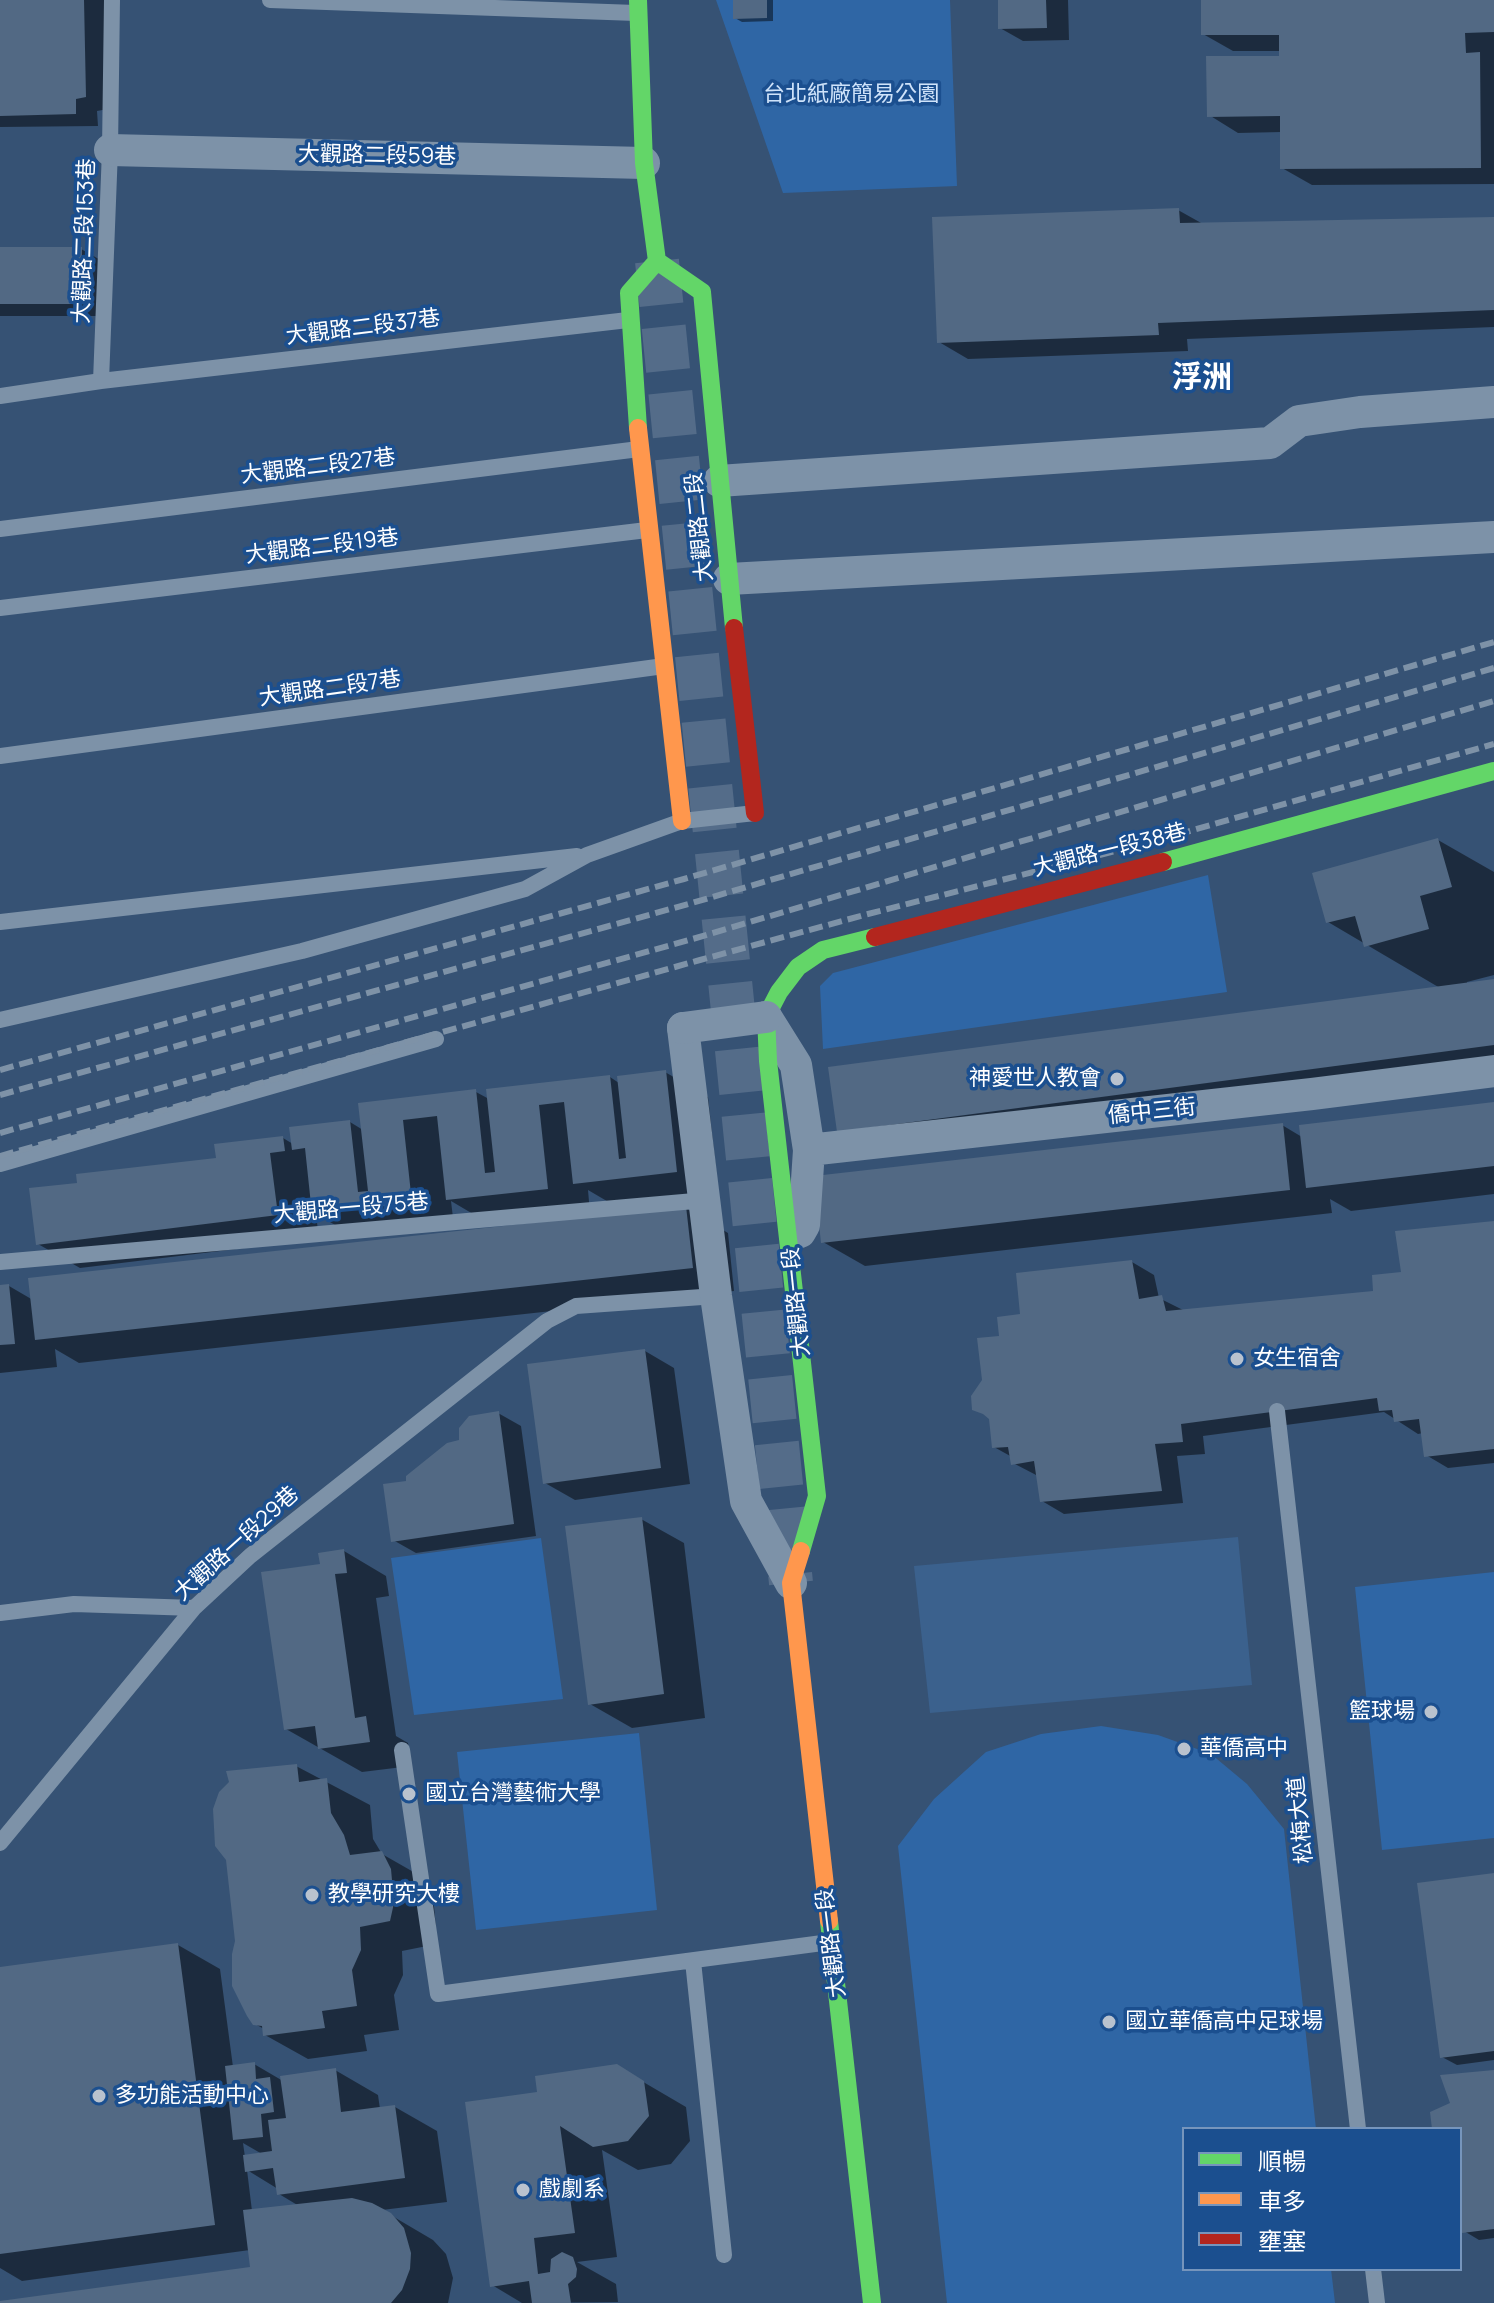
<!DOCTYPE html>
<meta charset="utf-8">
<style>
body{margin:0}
#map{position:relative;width:1494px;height:2303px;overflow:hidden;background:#365274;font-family:Manrope,"Noto Sans TC",sans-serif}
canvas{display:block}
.legend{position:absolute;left:1182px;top:2127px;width:280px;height:144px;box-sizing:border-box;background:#1b4f8f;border:2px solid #7695bc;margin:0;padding:10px 14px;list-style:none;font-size:24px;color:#fff}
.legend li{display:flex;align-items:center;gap:16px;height:40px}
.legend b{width:40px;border:2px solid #7695bc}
</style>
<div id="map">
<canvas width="1494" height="2303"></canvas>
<ul class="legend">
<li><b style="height:10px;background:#63d668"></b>順暢</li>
<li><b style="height:10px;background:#ff974d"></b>車多</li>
<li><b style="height:10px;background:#b3261e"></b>壅塞</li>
</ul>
</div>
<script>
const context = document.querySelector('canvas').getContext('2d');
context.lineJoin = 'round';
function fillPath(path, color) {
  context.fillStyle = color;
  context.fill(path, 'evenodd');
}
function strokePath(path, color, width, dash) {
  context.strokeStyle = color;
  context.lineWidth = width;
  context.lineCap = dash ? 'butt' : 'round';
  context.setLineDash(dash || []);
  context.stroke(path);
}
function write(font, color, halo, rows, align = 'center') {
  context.font = font + ' Manrope,"Noto Sans TC",sans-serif';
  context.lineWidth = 7;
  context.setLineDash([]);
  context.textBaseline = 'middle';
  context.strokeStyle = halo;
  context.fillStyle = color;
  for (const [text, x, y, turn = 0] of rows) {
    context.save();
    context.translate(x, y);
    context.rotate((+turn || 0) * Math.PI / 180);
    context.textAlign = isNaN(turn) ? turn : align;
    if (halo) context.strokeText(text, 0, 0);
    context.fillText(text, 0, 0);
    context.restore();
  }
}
const green = new Path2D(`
 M 716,0 L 950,0 L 957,186 L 783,193 Z
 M 1208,875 L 1227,992 L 823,1049 L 820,986 L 833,973 Z
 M 541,1538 L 563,1699 L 414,1715 L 391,1558 Z
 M 1494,1572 L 1494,1838 L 1382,1850 L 1355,1587 Z
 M 1101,1726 L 1158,1735 L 1211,1754 L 1247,1784 L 1284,1829 L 1316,2129 L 1184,2129 L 1184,2269 L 1331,2269 L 1335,2303 L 947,2303 L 898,1846 L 934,1799 L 986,1752 L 1041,1734 Z
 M 639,1733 L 657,1910 L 476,1930 L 457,1752 Z`);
const water = new Path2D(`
 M 1238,1537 L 1252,1685 L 930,1713 L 914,1566 Z`);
const shadow = new Path2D(`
 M 0,0 L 106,0 L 108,109 L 97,111 L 98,126 L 0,127 Z
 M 735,0 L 773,0 L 773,21 L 742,22 L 735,18 Z
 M 1000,0 L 1068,0 L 1069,40 L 1023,41 L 1000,28 Z
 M 1203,0 L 1494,0 L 1494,184 L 1312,185 L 1282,168 L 1282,132 L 1238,133 L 1209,115 L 1281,58 L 1281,51 L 1233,51 L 1203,34 Z
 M 1178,210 L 1203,224 L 1494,219 L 1494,327 L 1187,339 L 1188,351 L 968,359 L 939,342 Z
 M 0,249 L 81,249 L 104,262 L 103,316 L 0,316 Z
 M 1438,840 L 1494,872 L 1494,975 L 1467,982 L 1467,985 L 1494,981 L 1494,1074 L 839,1131 L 1440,988 L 1328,922 Z
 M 665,1072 L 708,1097 L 719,1196 L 617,1207 L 588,1190 L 590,1213 L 490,1224 L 451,1201 L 454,1226 L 356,1237 L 316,1214 L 319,1239 L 80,1268 L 38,1244 L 79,1184 L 218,1159 L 283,1138 L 293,1144 L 350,1122 L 363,1130 L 476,1092 L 489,1099 L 610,1077 L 619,1083 Z
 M 1494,1104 L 1494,1194 L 1351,1211 L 1330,1199 L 1332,1213 L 865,1266 L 823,1242 L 1282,1125 L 1302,1137 Z
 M 686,1208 L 728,1233 L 734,1291 L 79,1363 L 55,1349 L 57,1367 L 0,1373 L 0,1287 L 9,1286 L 33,1300 Z
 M 1494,1223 L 1494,1463 L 1448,1468 L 1426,1455 L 1423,1433 L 1418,1434 L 1384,1412 L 1203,1436 L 1205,1454 L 1177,1456 L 1183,1503 L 1064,1514 L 1042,1501 L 1038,1476 L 1013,1463 L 1012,1457 L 994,1447 L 984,1381 L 1001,1338 L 1023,1316 L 1132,1262 L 1154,1275 L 1159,1298 L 1185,1311 L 1375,1293 L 1403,1273 Z
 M 645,1351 L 674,1368 L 690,1484 L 575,1500 L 545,1483 Z
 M 498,1413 L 521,1426 L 536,1536 L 416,1553 L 393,1540 L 408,1483 Z
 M 641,1519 L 684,1543 L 705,1718 L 632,1728 L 590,1704 Z
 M 344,1551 L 386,1576 L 389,1596 L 376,1598 L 396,1736 L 408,1743 L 411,1766 L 362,1772 L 286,1729 L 322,1566 Z
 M 296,1766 L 370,1805 L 373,1839 L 382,1854 L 424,1878 L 433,1895 L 436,1928 L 432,1945 L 402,1951 L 403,1975 L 394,1995 L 399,2030 L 364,2035 L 367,2051 L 308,2059 L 265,2035 L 264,2029 L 255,2024 Z
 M 1494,1875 L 1494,2060 L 1457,2065 L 1442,2057 Z
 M 178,1945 L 220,1969 L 233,2067 L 254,2064 L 283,2081 L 335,2070 L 378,2095 L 380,2109 L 395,2107 L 437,2131 L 447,2202 L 382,2210 L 433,2240 L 446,2254 L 453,2278 L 448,2303 L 0,2303 L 253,2269 L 250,2250 L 22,2281 L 0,2268 L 0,1969 ZM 243,2143 L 262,2154 L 245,2157 ZM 247,2170 L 278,2189 L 279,2194 L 299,2206 L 252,2211 Z
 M 616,2066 L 686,2107 L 690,2141 L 671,2164 L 638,2170 L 602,2150 L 617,2257 L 577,2262 L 616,2284 L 618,2302 L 522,2303 L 492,2285 L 539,2094 Z
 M 1494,2072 L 1494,2238 L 1479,2240 L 1464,2231 L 1460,2216 L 1460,2129 L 1434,2129 L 1452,2104 Z`);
const building = new Path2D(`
 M 0,0 L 84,0 L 86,97 L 76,99 L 76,114 L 0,116 Z
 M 733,0 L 767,0 L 767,18 L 733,19 Z
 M 998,0 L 1046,0 L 1047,28 L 998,29 Z
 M 1201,0 L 1494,0 L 1494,32 L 1465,33 L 1466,53 L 1480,52 L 1481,168 L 1280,169 L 1280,116 L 1207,117 L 1206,56 L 1279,56 L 1279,35 L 1201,35 Z
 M 1179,208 L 1180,223 L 1494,217 L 1494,310 L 1158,323 L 1159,335 L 937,343 L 932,217 Z
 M 0,247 L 82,247 L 81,304 L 0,304 Z
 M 1438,838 L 1452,887 L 1420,896 L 1429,929 L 1364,947 L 1355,916 L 1326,923 L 1312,873 Z
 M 1494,979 L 1494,1045 L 837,1132 L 828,1067 Z
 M 666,1070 L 677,1172 L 573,1184 L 564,1102 L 539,1105 L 548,1189 L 446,1200 L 437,1116 L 403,1120 L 412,1203 L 312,1214 L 305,1148 L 292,1150 L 289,1127 L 350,1120 L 358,1192 L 368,1191 L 358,1103 L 476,1089 L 485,1173 L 495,1172 L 486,1089 L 610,1075 L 619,1159 L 626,1158 L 617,1076 Z
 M 1494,1102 L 1494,1166 L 1306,1188 L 1299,1125 Z
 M 1283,1123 L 1290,1190 L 821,1243 L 814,1176 Z
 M 283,1136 L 285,1151 L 270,1153 L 278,1215 L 36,1245 L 29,1188 L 77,1183 L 76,1174 L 216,1158 L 214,1144 Z
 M 686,1206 L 693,1268 L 35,1340 L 28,1278 Z
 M 1494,1221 L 1494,1449 L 1424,1457 L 1419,1419 L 1394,1422 L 1392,1410 L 1379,1411 L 1377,1398 L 1181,1424 L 1183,1442 L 1155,1444 L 1162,1491 L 1040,1502 L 1034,1461 L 1011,1465 L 1008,1447 L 992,1448 L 989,1419 L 983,1414 L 972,1410 L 971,1396 L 982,1380 L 977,1338 L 999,1336 L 997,1317 L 1020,1314 L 1016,1273 L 1132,1260 L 1139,1299 L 1162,1295 L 1166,1311 L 1373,1291 L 1372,1275 L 1401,1272 L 1395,1231 Z
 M 9,1284 L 15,1344 L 0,1345 L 0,1285 Z
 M 645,1349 L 661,1468 L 543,1484 L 527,1364 Z
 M 499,1411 L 514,1524 L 391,1542 L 383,1484 L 406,1481 L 406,1476 L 447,1443 L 459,1440 L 459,1428 L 469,1416 Z
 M 642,1517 L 664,1694 L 588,1705 L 565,1526 Z
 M 344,1549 L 347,1573 L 335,1574 L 355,1718 L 366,1716 L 370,1742 L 318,1749 L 315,1726 L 284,1730 L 261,1572 L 320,1564 L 318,1553 Z
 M 297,1764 L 299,1782 L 327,1778 L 331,1813 L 344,1835 L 350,1855 L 382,1851 L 391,1869 L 394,1903 L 390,1921 L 360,1927 L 361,1950 L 352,1970 L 357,2006 L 322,2011 L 325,2028 L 263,2036 L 262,2026 L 253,2025 L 247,2016 L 232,1986 L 232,1954 L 235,1941 L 226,1860 L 215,1846 L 213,1809 L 219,1792 L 229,1782 L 226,1771 Z
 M 1494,1873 L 1494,2051 L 1440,2058 L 1417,1883 Z
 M 178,1943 L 215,2225 L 0,2254 L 0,1967 Z
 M 255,2062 L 256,2079 L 270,2077 L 274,2112 L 261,2114 L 263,2137 L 233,2140 L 225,2066 Z
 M 617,2064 L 644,2081 L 649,2116 L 628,2141 L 593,2147 L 560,2126 L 575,2233 L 534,2238 L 538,2274 L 550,2272 L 551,2259 L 562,2252 L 573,2257 L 577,2269 L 576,2277 L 568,2284 L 571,2303 L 532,2303 L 529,2281 L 490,2287 L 465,2102 L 537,2092 L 535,2076 Z
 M 336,2068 L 341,2112 L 395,2105 L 405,2178 L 277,2195 L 273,2168 L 245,2172 L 243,2155 L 272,2151 L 268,2120 L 286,2118 L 280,2076 Z
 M 1494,2070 L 1494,2229 L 1462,2233 L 1460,2129 L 1432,2129 L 1430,2112 L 1450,2103 L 1440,2075 Z
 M 352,2198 L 372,2203 L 391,2213 L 404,2228 L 411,2253 L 410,2269 L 402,2290 L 391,2303 L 0,2303 L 0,2301 L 250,2267 L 243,2210 Z`);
const secondaryTunnel = new Path2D(`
 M 657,261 L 791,1583`);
const lane = new Path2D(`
 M 270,0 L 636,13
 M 101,381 L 628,320
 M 0,396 L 101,381 L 110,150 L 112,0
 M 0,529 L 639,449
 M 0,608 L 647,530
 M 0,756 L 664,666
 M 0,922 L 577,856
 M 0,1020 L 302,951 L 525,889 L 587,855 L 682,821 L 755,813
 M 0,1164 L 436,1039
 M 0,1262 L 706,1200
 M 1277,1411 L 1358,2129
 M 0,1613 L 74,1604 L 194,1608
 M 402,1750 L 438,1994 L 830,1942
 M 0,1843 L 194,1608 L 250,1556 L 547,1321 L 576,1306 L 716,1296
 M 693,1961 L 724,2255
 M 1373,2269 L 1377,2303`);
const street = new Path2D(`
 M 110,150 L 644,163
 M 719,481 L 1270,443 L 1299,421 L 1360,412 L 1494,402
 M 729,579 L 1494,537
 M 766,1017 L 796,1065 L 809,1150 L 804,1225 L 800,1232
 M 683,1028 L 716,1296 L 746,1501 L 791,1583
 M 809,1150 L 1312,1094 L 1494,1071`);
const fast = new Path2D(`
 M 638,0 L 644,163 L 657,261 L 629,293 L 638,428
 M 657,261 L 702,292 L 734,628
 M 1163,862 L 1494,771
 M 801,1551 L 817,1496 L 768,1061 L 766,1017 L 779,992 L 798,967 L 823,950 L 875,937
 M 829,1921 L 872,2303`);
const slow = new Path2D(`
 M 638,428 L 682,821
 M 801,1551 L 791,1583 L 829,1921`);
const jam = new Path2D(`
 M 734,628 L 755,813
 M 875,937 L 1163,862`);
const rail = new Path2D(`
 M 0,1070 L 684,879 L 1494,642
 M 0,1095 L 692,903 L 1494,668
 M 0,1133 L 696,938 L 1494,701
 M 0,1156 L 700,960 L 864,915 L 1151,842 L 1494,744`);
const streetBridge = new Path2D(`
 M 683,1028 L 766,1017`);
const markers = [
 [1117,1079,8,"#b9c2ce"],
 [1237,1359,8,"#b9c2ce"],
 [1431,1712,8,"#b9c2ce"],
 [1184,1749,8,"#b9c2ce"],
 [409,1794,8,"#b9c2ce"],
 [312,1895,8,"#b9c2ce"],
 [1109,2022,8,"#b9c2ce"],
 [99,2096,8,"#b9c2ce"],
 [523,2190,8,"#b9c2ce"]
];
const parkNames = [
 ["台北紙廠簡易公園",851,95]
];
const streetNames = [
 ["大觀路二段59巷",377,156,1],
 ["大觀路二段153巷",85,241,-88],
 ["大觀路二段37巷",363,328,-7],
 ["大觀路二段27巷",318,467,-7],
 ["大觀路二段",700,527,-96],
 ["大觀路二段19巷",322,547,-7],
 ["大觀路二段7巷",330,689,-8],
 ["大觀路一段38巷",1110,851,-14],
 ["僑中三街",1152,1112,-6],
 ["大觀路一段75巷",351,1209,-5],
 ["大觀路一段",797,1302,-96],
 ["大觀路一段29巷",237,1544,-42],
 ["松梅大道",1301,1820,-96],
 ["大觀路一段",832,1943,-97]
];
const poiNames = [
 ["神愛世人教會",1101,1079,"right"],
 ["女生宿舍",1253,1359],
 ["籃球場",1415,1712,"right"],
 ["華僑高中",1200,1749],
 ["國立台灣藝術大學",425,1794],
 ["教學研究大樓",328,1895],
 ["國立華僑高中足球場",1125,2022],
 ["多功能活動中心",115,2096],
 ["戲劇系",539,2190]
];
const districtNames = [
 ["浮洲",1202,379]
];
fillPath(green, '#2f66a5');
fillPath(water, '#3b618d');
fillPath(shadow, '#0007');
fillPath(building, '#526984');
strokePath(secondaryTunnel, '#546c89', 44, [44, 22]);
strokePath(lane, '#7d92a8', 16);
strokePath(street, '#7d92a8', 32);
strokePath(fast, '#63d668', 18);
strokePath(slow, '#ff974d', 18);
strokePath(jam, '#b3261e', 18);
strokePath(rail, '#7e92a7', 6, [14, 6]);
strokePath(streetBridge, '#7d92a8', 32);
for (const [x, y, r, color] of markers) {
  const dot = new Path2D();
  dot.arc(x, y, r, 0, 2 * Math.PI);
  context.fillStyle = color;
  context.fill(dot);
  strokePath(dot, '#1b4f8f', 3);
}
write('22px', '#cfe3fa', '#1b4f8f', parkNames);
write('22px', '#fff', '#1b4f8f', streetNames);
write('22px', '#fff', '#1b4f8f', poiNames, 'left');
write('bold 30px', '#fff', '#1b4f8f', districtNames);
</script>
